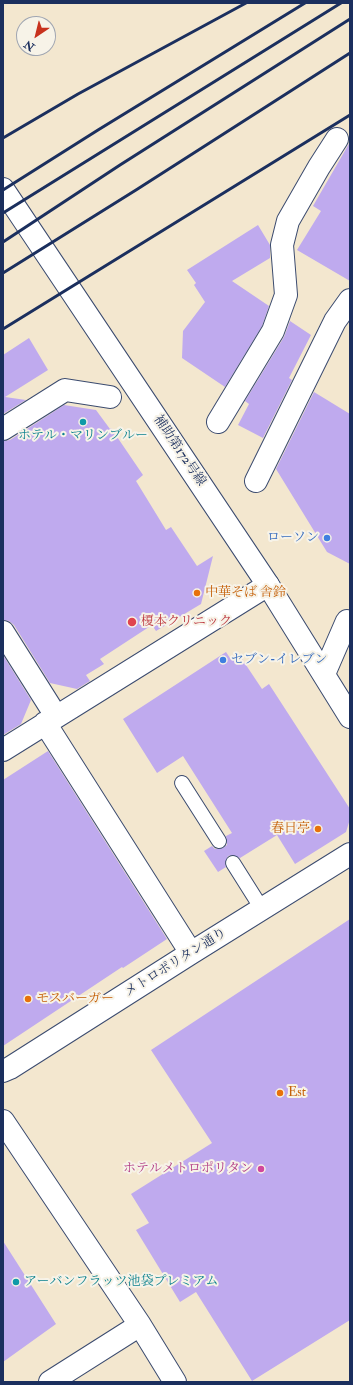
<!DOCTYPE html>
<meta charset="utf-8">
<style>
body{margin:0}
#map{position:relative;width:353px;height:1385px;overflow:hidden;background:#f3e7cf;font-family:"IM FELL Double Pica",serif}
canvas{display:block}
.frame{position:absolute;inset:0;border:4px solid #1b2f5e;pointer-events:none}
.north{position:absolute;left:16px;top:16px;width:40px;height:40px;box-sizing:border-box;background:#f7f3e8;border:1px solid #9fa5b1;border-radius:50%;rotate:215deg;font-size:11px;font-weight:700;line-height:16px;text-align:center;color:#1b2f5e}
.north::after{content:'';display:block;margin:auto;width:14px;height:18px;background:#c8321e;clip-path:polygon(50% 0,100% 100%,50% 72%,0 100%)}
</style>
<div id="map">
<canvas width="353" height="1385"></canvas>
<div class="frame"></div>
<div class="north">N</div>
</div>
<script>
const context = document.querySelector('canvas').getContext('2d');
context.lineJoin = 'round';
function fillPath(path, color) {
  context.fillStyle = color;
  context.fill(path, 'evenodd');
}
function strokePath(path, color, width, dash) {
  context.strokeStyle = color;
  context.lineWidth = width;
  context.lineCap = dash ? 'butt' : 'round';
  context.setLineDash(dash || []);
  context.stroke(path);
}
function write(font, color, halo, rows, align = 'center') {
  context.font = font + ' "IM FELL Double Pica","Noto Serif JP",serif';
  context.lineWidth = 4;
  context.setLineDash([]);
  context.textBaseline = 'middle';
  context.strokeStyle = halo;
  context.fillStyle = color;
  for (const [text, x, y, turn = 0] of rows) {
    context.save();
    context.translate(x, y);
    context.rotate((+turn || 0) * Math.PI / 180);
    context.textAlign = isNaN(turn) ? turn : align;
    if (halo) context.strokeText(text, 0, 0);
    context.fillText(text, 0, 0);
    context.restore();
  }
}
const building = new Path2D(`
 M 350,142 L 350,281 L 297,250 L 321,211 L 313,206 Z
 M 258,225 L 270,245 L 270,258 L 232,281 L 269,306 L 262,326 L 225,387 L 182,358 L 183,331 L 205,302 L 194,285 L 196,283 L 187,270 Z
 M 290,321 L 311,335 L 289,378 L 292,380 L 263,438 L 238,425 L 249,404 L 245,401 L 284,337 Z
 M 29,338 L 48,370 L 5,397 L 26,400 L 3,414 L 3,355 Z
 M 314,392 L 350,414 L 350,564 L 327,552 L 276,469 Z
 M 64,405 L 96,410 L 110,429 L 111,428 L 143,475 L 136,481 L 166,530 L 171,527 L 197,566 L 213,556 L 201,604 L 156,631 L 152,625 L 100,659 L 104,664 L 86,675 L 90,681 L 77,689 L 50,683 L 14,625 L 9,621 L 3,620 L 3,441 L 10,440 Z
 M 226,652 L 230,658 L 238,653 L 262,689 L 269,684 L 350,809 L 350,819 L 346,832 L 295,864 L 277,835 L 240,858 L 233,855 L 228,856 L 225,863 L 226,867 L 218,872 L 204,851 L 212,846 L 215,849 L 223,848 L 227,845 L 226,836 L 232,833 L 183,756 L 157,773 L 123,719 Z
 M 3,655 L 31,700 L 21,724 L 3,735 Z
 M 48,751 L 167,939 L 123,968 L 122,967 L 3,1046 L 3,780 Z
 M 350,919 L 350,1320 L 252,1381 L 196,1292 L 180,1302 L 136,1230 L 149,1223 L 131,1194 L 212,1143 L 151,1050 Z
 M 3,1241 L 56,1324 L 3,1362 Z`);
const service = new Path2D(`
 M 182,783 L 219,841
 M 233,863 L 262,909`);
const minor = new Path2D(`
 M 218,422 L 273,331 L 286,295 L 282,245 L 288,221 L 319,167 L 337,139
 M 3,429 L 65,390 L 110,397
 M 256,481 L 335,321 L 350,300
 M 3,632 L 56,716
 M 324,674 L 347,621 L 350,622
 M 45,723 L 191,953
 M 3,750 L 268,585
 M 3,1071 L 10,1068 L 191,953 L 350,854
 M 3,1121 L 140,1325 L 175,1382
 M 50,1382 L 140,1325`);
const tertiary = new Path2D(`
 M 3,189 L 268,585 L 350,717`);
const rail = new Path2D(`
 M 3,138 L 78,94 L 246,3
 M 3,190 L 98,130 L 305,3
 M 3,213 L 341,3
 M 3,242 L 120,165 L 350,19
 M 3,273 L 136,190 L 350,53
 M 3,329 L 350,115`);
const markers = [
 [83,422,4,"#0f9aa8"],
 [327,538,4,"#3f7fe0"],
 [197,593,4,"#e8710a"],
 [132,622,5,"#e0444e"],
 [223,660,4,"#3f7fe0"],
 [318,829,4,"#e8710a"],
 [28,999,4,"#e8710a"],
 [280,1093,4,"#e8710a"],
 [261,1169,4,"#d1479c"],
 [16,1282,4,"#0f9aa8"]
];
const cultureNames = [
 ["ホテル・マリンブルー",83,436],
 ["アーバンフラッツ池袋プレミアム",24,1282,"left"]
];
const streetNames = [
 ["補助第172号線",179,451,56],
 ["メトロポリタン通り",176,963,-32]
];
const shopNames = [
 ["ローソン",319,538],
 ["セブン-イレブン",231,660,"left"]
];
const foodNames = [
 ["中華そば 舎鈴",205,593],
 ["春日亭",310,829,"right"],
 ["モスバーガー",36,999],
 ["Est",288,1093]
];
const healthNames = [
 ["榎本クリニック",141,622]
];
const hotelNames = [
 ["ホテルメトロポリタン",253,1169]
];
fillPath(building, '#bfaaee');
strokePath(service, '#3b4b6f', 16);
strokePath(minor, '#3b4b6f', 24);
strokePath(tertiary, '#3b4b6f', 24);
strokePath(service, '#fff', 14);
strokePath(minor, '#fff', 22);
strokePath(tertiary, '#fff', 22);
strokePath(rail, '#1b2f5e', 3);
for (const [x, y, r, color] of markers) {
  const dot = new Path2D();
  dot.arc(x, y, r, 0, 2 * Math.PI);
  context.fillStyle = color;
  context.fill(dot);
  strokePath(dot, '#f7f3e8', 1.5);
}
write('13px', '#0d838f', '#f7f3e8', cultureNames);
write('13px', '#1b2f5e', '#f7f3e8', streetNames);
write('13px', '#366cbe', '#f7f3e8', shopNames, 'right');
write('13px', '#c56008', '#f7f3e8', foodNames, 'left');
write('13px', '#be3a42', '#f7f3e8', healthNames, 'left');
write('13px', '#b23c85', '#f7f3e8', hotelNames, 'right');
</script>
